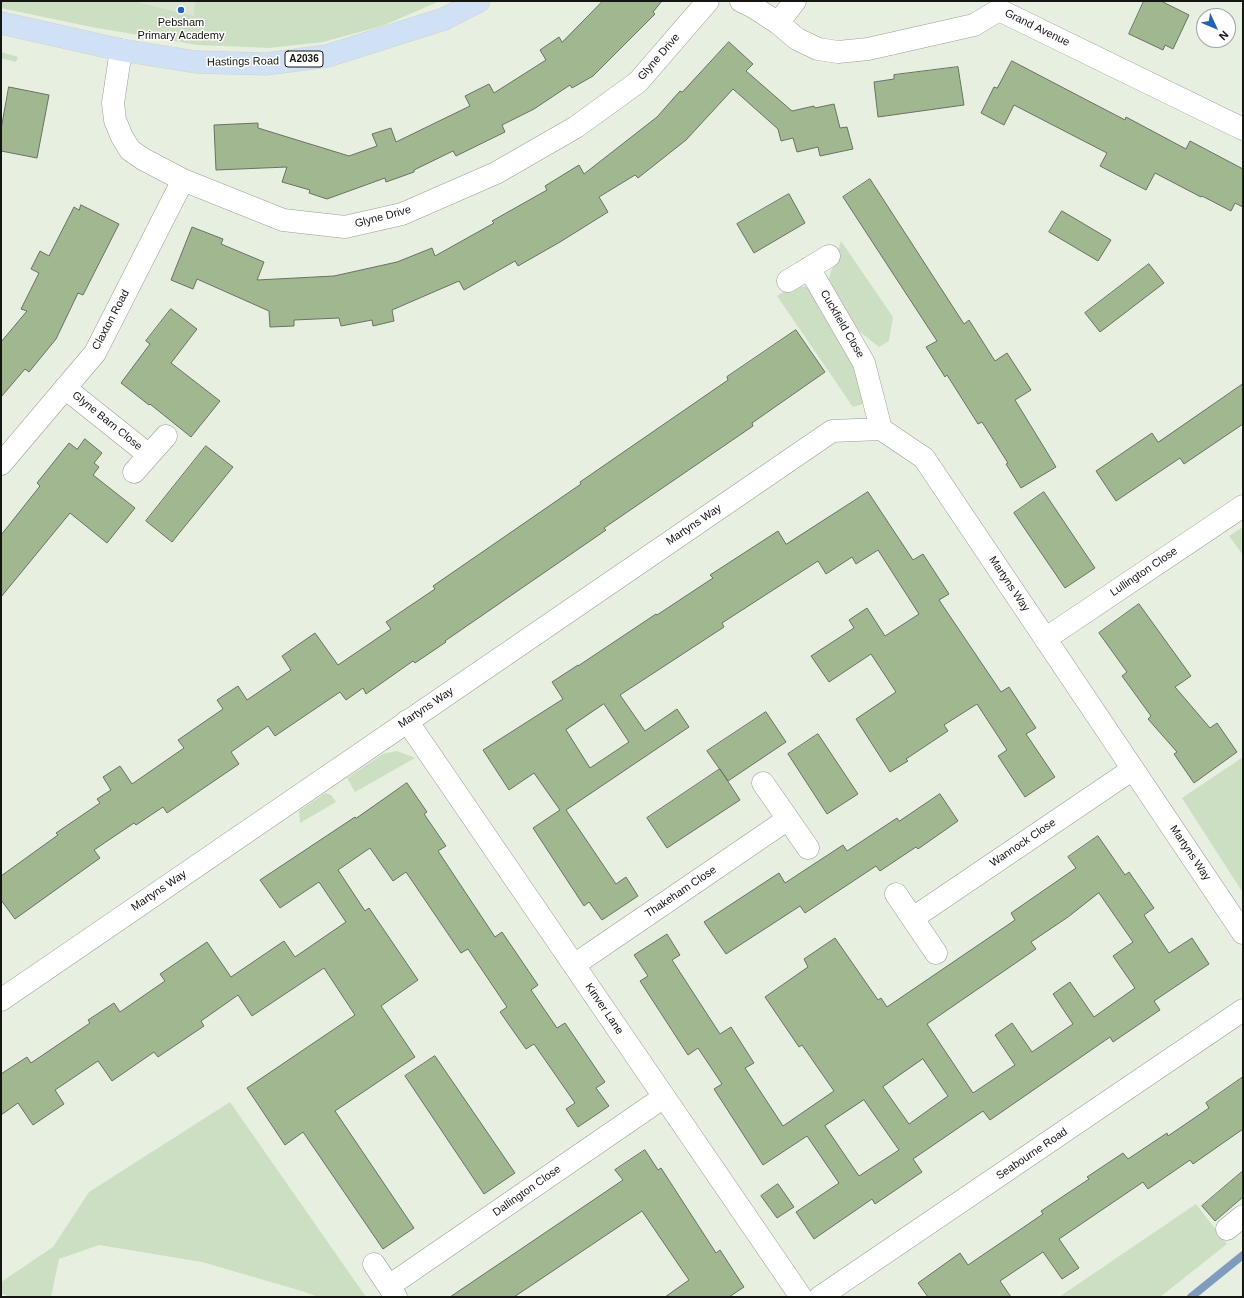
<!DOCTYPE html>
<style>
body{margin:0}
#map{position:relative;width:1244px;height:1298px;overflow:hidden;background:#e7efe1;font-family:Arial,sans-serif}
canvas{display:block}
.frame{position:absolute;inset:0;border:2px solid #131611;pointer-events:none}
.north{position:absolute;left:1196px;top:8px;width:40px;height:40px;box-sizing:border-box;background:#fff;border:1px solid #a1a2a0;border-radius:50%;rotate:134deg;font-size:11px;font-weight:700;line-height:16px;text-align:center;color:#131611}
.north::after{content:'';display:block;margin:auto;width:14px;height:18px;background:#2065b5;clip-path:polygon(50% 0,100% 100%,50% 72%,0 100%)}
</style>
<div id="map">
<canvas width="1244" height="1298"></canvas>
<div class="frame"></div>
<div class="north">N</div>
</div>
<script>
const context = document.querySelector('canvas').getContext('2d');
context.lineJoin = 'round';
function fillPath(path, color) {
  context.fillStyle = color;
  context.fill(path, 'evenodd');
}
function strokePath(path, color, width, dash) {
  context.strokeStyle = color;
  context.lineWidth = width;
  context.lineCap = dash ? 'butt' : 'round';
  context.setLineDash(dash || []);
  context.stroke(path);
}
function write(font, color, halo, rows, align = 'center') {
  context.font = font + ' Arial,sans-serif';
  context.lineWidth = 3;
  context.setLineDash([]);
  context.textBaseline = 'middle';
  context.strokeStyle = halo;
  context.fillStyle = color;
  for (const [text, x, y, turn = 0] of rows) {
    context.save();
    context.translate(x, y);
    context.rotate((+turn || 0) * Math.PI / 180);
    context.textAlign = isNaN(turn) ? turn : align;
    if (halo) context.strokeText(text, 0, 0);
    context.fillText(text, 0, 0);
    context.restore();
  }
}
const built = new Path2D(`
 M 134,1 L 235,1 L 194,16 Z`);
const green = new Path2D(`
 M 1,1 L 134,1 L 194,16 L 195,1 L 440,1 L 382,26 L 323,42 L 269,48 L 198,45 L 91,27 L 1,8 Z
 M 1,52 L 18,57 L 16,62 L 1,58 Z
 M 841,241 L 893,317 L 889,341 L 879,347 L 854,327 L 828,281 Z
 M 812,286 L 854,366 L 863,404 L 853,407 L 777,296 L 791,287 Z
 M 1243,527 L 1243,555 L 1229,536 Z
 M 397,751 L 415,758 L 355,792 L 347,778 L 383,754 Z
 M 1243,757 L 1243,893 L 1182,798 Z
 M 325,793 L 331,795 L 336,802 L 300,823 L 299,811 Z
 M 230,1102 L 366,1297 L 318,1297 L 305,1292 L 202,1262 L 99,1245 L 59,1259 L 51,1297 L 10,1297 L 1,1293 L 1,1282 L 53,1247 L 89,1192 Z
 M 1196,1204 L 1227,1244 L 1160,1297 L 1059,1297 Z`);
const stream = new Path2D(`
 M 1191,1297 L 1243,1255`);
const building = new Path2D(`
 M 603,1 L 662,1 L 653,12 L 655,14 L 593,76 L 572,88 L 570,85 L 534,109 L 502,125 L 505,132 L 456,156 L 453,151 L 414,170 L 414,172 L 386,182 L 385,178 L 327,199 L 309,193 L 310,190 L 282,182 L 287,167 L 216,170 L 214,125 L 258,123 L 258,128 L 349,156 L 377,146 L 372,134 L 391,128 L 396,142 L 470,106 L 465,96 L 489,84 L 494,93 L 546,60 L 540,50 L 559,37 L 562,42 Z
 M 1144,1 L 1161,1 L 1189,15 L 1173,49 L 1165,45 L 1163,50 L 1129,34 Z
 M 729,42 L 753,64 L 746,71 L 792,111 L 814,106 L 815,108 L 834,104 L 840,128 L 847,127 L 853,149 L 820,156 L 818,147 L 797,152 L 793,138 L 781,141 L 778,129 L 733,89 L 686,140 L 638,178 L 635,175 L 599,197 L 608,212 L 560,242 L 518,266 L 515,261 L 464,290 L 459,281 L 392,310 L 394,321 L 373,326 L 372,320 L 341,326 L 339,318 L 294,320 L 294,326 L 270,327 L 269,311 L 197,279 L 193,289 L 171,280 L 192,227 L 223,239 L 221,244 L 264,262 L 257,280 L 334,276 L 397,262 L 432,248 L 435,256 L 494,223 L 492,221 L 547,190 L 545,186 L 579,165 L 584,174 L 657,117 L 680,91 L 682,92 Z
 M 1012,61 L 1125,120 L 1126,117 L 1186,149 L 1190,141 L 1243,169 L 1243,207 L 1235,203 L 1231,211 L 1202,196 L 1201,197 L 1155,173 L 1146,190 L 1100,166 L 1107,153 L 1014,105 L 1004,125 L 981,113 L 994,87 L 997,88 Z
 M 958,67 L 964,105 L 878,117 L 874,82 L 894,79 L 894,75 Z
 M 9,87 L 49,95 L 37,158 L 1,151 L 1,130 Z
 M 870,179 L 964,324 L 969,320 L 995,361 L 1007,353 L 1031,390 L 1015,400 L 1056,467 L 1021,488 L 1006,464 L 1008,463 L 982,422 L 978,424 L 947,375 L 945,377 L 926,347 L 937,341 L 843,197 Z
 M 789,194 L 805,223 L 754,253 L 737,224 Z
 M 81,205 L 119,224 L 83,295 L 78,293 L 56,339 L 29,372 L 25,369 L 1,397 L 1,342 L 27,311 L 21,309 L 39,273 L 31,269 L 40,251 L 49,256 L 74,207 L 79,210 Z
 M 1062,211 L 1111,240 L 1098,261 L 1049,232 Z
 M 1149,264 L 1164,283 L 1100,332 L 1085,313 Z
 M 171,309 L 197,329 L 171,363 L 220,401 L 191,437 L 150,404 L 149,405 L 121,383 L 150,344 L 146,341 Z
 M 796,330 L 825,372 L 752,423 L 753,426 L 604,528 L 606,530 L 445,641 L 446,642 L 415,663 L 413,661 L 366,694 L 363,688 L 346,700 L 340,692 L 275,736 L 268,726 L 231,752 L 239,764 L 167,813 L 163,807 L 136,825 L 134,823 L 94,850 L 100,858 L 15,919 L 1,900 L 1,876 L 58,835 L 56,833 L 100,803 L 97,799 L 111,790 L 103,777 L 120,766 L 132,784 L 184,748 L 178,740 L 223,709 L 217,700 L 238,686 L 247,700 L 291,670 L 282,656 L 315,633 L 338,665 L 391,629 L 386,622 L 435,589 L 433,586 L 581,484 L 580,482 L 728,380 L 727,377 Z
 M 1243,384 L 1243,424 L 1184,464 L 1180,458 L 1116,501 L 1096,471 L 1152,433 L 1158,442 Z
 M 85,439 L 102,453 L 94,463 L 99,467 L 93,475 L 135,508 L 107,543 L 70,513 L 1,597 L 1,535 L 40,486 L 37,483 L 69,443 L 77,449 Z
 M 206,446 L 233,467 L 172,542 L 146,521 Z
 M 868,492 L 913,560 L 923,554 L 949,594 L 939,600 L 1001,692 L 1009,687 L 1036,728 L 1026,734 L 1055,777 L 1025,797 L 998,756 L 1007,750 L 977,704 L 944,725 L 948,731 L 906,759 L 908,761 L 890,772 L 856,719 L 896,692 L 871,654 L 829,682 L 811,656 L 854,628 L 849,620 L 867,608 L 885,636 L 919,614 L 878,550 L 856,564 L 852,557 L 826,574 L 818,561 L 722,623 L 724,627 L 620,695 L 645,731 L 677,709 L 689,727 L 566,810 L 616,884 L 626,877 L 638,896 L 602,920 L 589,902 L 584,906 L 533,828 L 560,810 L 534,773 L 509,790 L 483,750 L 563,699 L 552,682 L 578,665 L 578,666 L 656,614 L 657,615 L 713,578 L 710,575 L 778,531 L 786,544 ZM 604,704 L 629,742 L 590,768 L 566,730 Z
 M 1044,492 L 1095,568 L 1065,588 L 1014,513 Z
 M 1139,604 L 1191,676 L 1175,687 L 1210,728 L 1217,723 L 1237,752 L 1194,783 L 1174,754 L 1177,752 L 1148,719 L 1151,716 L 1122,676 L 1127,672 L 1099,633 Z
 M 766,712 L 786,742 L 728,781 L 707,751 Z
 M 818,734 L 858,794 L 827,814 L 788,754 Z
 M 720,769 L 740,800 L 667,848 L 647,818 Z
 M 407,783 L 427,812 L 424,814 L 446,846 L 438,851 L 495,937 L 502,932 L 538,985 L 531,990 L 557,1028 L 565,1023 L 605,1082 L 596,1088 L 609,1106 L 578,1127 L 566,1109 L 575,1103 L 534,1044 L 526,1049 L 500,1012 L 507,1007 L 468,949 L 461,953 L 406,872 L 393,881 L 370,848 L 338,870 L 365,911 L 369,908 L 418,980 L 381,1006 L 415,1057 L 335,1111 L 414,1228 L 383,1249 L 303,1132 L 285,1145 L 247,1088 L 355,1015 L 324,968 L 252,1016 L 238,995 L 201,1021 L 204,1026 L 158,1057 L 154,1052 L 112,1081 L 98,1061 L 55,1090 L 64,1104 L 33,1125 L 18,1103 L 1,1115 L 1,1074 L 27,1057 L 31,1063 L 90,1023 L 88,1020 L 114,1003 L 120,1012 L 165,981 L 160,974 L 207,942 L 231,977 L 284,941 L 295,957 L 346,922 L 319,882 L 280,908 L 260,880 L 355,817 L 356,818 Z
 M 940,794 L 958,821 L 918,849 L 916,847 L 880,871 L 876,866 L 805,913 L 800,906 L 726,954 L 704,922 L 779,873 L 785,883 L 843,845 L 847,851 L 897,818 L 899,821 Z
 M 1098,836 L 1125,875 L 1129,872 L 1154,908 L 1144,915 L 1169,953 L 1192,938 L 1209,964 L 1154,1001 L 1160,1010 L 1113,1042 L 1110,1037 L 990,1120 L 983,1111 L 913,1159 L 922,1172 L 875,1204 L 872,1199 L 814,1239 L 796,1212 L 839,1183 L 807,1136 L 763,1165 L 714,1089 L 722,1084 L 698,1048 L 688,1055 L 640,981 L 648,976 L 634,955 L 667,934 L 680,955 L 672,960 L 720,1034 L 731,1027 L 754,1063 L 745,1068 L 783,1126 L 834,1091 L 802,1045 L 799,1047 L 765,997 L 808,967 L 804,959 L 835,938 L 878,1000 L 881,998 L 887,1007 L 1015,920 L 1011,913 L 1076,868 L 1068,857 ZM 1099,893 L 1133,942 L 1113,956 L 1135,988 L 1094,1017 L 1070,982 L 1053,994 L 1073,1024 L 1032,1052 L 1012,1023 L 995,1035 L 1015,1065 L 973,1093 L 927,1024 L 1036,949 L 1031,942 L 1068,917 ZM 923,1059 L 948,1096 L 909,1124 L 883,1087 ZM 864,1100 L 899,1150 L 859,1176 L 825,1126 Z
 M 435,1056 L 515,1173 L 484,1194 L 405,1076 Z
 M 1243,1077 L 1243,1129 L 1193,1164 L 1190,1160 L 1148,1189 L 1143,1182 L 1059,1239 L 1079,1268 L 1062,1279 L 1043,1252 L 1000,1281 L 1011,1297 L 928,1297 L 918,1283 L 960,1253 L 968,1265 L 1043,1214 L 1041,1211 L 1089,1179 L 1087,1177 L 1123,1153 L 1128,1159 L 1167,1133 L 1168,1136 L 1190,1121 L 1209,1108 L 1206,1103 Z
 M 645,1150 L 658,1170 L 661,1168 L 716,1253 L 720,1250 L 744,1287 L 729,1297 L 665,1297 L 689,1280 L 642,1211 L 514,1297 L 450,1297 L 623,1180 L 615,1170 Z
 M 1243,1171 L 1243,1197 L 1215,1221 L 1202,1206 Z
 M 778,1184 L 794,1207 L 777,1218 L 761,1196 Z`);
const minor = new Path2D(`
 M 741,1 L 755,8 L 778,23 L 797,39 L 818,49 L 838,52 L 868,49 L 974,25 L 999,10 L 1243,129
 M 778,23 L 795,1
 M 121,50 L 113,103 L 115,120 L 122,137 L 130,150 L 143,159 L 183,180 L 283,220 L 345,227 L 402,214 L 496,173 L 576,127 L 638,82 L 708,1
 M 809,268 L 864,363 L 881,429
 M 788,281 L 829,256
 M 65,388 L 149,455
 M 1,464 L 95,353 L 183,180
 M 134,472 L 166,436
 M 1045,639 L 1243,506
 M 407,721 L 801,1297
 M 763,783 L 808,848
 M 896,894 L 936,953
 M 913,918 L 1133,769
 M 574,965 L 788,819
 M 1,1000 L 832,431 L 881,429 L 924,458 L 1243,933
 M 1227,1229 L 1243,1216
 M 374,1264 L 396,1297
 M 389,1286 L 664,1097
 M 820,1297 L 1243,1010`);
const major = new Path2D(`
 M 1,23 L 121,50 L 196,62 L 266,64 L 327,56 L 444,19 L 479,1`);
const markers = [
 [181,10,4,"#2065b5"]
];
const shields = [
 [304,59,38]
];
const shieldNames = [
 ["A2036",304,59]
];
const poiNames = [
 ["Pebsham",181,23],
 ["Primary Academy",181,36]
];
const streetNames = [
 ["Grand Avenue",1037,28,26],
 ["Glyne Drive",659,57,-49],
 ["Hastings Road",243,62,-1],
 ["Glyne Drive",383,217,-15],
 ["Claxton Road",111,320,-62],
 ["Cuckfield Close",842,324,60],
 ["Glyne Barn Close",107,421,39],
 ["Martyns Way",694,525,-34],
 ["Lullington Close",1144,572,-34],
 ["Martyns Way",1009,584,56],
 ["Martyns Way",426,708,-34],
 ["Wannock Close",1023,843,-34],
 ["Martyns Way",1190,853,56],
 ["Martyns Way",159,891,-34],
 ["Thakeham Close",681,892,-34],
 ["Kinver Lane",604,1009,56],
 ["Seabourne Road",1032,1154,-34],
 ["Dallington Close",527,1191,-35]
];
fillPath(built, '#d9e5d1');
fillPath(green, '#cddfc2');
strokePath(stream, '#7f9bbe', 8);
fillPath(building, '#a0b790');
strokePath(building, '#697165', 1);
strokePath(minor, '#979f92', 23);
strokePath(major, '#d0d0cf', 23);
strokePath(minor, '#fff', 22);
strokePath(major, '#d1e1f5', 22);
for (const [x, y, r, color] of markers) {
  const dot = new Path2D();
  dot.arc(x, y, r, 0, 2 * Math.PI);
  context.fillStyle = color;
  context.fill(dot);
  strokePath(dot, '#fff', 1.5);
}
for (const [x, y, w] of shields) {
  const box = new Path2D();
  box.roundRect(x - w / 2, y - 8, w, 16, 3);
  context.fillStyle = '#fff';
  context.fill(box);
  strokePath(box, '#131611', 1);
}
write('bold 10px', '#131611', null, shieldNames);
write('11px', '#131611', '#fff', poiNames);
write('11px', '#131611', '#fff', streetNames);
</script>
